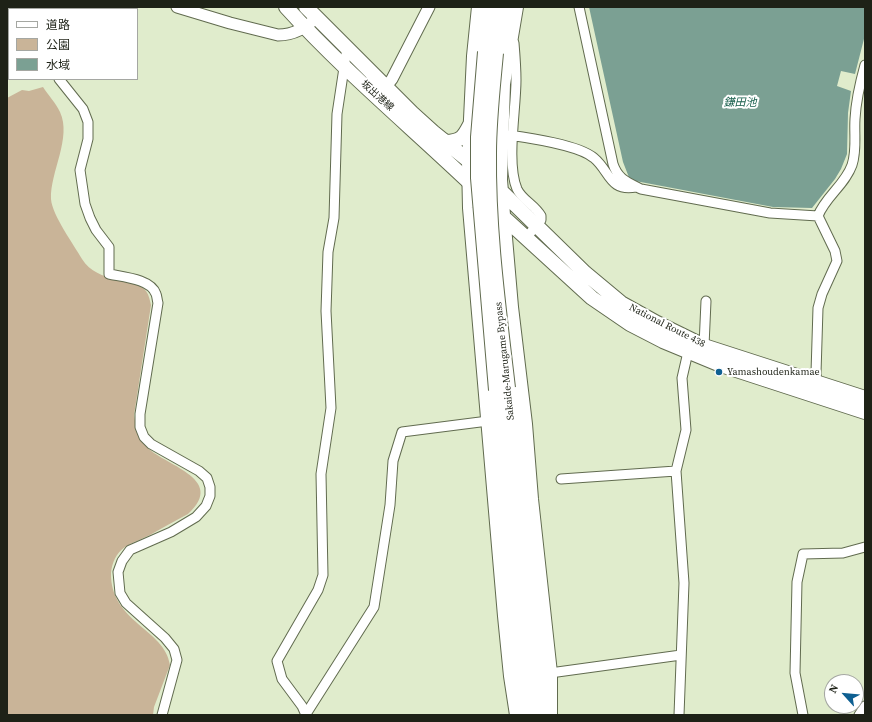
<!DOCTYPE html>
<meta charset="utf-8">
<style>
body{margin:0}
#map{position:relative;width:872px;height:722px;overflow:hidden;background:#e0eccc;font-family:"Source Serif 4","Noto Sans JP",serif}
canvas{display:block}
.frame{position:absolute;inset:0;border:8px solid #1e2217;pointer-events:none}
.legend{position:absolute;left:8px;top:8px;width:130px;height:72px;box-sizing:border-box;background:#fff;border:1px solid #a5a7a2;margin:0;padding:5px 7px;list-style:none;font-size:12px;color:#1e2217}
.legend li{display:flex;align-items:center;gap:8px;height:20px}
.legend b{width:20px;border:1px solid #a5a7a2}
.north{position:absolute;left:824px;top:674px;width:40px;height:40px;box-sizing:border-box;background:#fff;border:1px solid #a5a7a2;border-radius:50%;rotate:297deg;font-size:11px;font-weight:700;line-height:16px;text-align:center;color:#1e2217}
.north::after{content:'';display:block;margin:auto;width:14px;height:18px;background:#0f6092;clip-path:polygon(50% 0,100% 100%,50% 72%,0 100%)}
</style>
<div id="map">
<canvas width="872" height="722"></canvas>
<div class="frame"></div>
<ul class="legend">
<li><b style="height:5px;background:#fff"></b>道路</li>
<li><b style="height:11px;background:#c9b498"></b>公園</li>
<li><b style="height:11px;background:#7ba093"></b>水域</li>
</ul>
<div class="north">N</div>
</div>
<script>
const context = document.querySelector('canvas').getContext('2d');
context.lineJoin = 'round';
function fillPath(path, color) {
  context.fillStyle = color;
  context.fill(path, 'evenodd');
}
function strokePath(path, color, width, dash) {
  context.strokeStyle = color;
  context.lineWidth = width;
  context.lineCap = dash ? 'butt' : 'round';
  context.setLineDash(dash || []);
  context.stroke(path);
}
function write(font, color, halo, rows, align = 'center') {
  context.font = font + ' "Source Serif 4","Noto Sans JP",serif';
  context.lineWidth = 4;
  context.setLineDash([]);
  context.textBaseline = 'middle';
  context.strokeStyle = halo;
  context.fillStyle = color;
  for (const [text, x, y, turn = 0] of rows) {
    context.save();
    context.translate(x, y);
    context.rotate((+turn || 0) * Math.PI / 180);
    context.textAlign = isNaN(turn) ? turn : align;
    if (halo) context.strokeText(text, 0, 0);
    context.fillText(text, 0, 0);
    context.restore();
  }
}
const green = new Path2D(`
 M 43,87 C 48,95 56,103 60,112 C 72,138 50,172 51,199 C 52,215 74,245 82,259 C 98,285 135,276 146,291 C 149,295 150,301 151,305 L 134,415 C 136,427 138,437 146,446 C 162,465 228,478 188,514 C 175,521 162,528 150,535 C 142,539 133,542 125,547 C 116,553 112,563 111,573 C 110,622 165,629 170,665 L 154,707 L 153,715 L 7,715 L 7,98 L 22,90 L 29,91 Z`);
const water = new Path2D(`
 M 589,7 L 865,7 L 865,35 L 855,74 L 841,71 L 837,86 L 851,91 L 848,113 L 847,154 L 841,169 L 835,179 L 812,208 L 773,207 L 630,180 L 623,162 Z`);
const minor = new Path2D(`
 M 579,7 L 613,164 C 618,179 627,182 641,189 L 770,213 L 818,216
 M 7,14 L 9,16
 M 514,43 C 515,55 516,68 516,80 C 516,110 506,163 517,189 C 522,200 535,205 541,216 L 541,220 L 526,238
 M 59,79 L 83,109 L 88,122 L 88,139 L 80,170 L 85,204 L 90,218 L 96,230 L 109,247 L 109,274 C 123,277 151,279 156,294 C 157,296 157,300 158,303 L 140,414 L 140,427 L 144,437 L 151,444 L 199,471 L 207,478 L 210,487 L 210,496 L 206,506 L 196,517 L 171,532 L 130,550 L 122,561 L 118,572 L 120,593 L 126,603 L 165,638 L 174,649 L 177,660 L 162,715
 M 509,135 C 530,138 579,145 594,158 C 610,171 609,192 636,187
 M 704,346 L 706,301
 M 817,386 L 816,373 L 818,308 L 822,294 L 837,261 L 835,251 L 818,216 C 825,197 845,185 852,165 C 857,150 854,135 855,119 C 856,100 860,83 865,65
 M 561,479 L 676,471
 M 550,673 L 681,655
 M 306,714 L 374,607 L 390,505 L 393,461 L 402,432 L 488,421
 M 306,715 L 302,706 L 282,679 L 277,661 L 318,590 L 323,575 L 321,474 L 331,408 L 326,311 L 328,252 L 334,218 L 337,114 L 347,48
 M 679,715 L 684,583 L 676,471 L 686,430 L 682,378 L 688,352
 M 803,715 L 795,673 L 797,582 L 803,554 L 843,553 L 865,547
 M 859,715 L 865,706`);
const tertiary = new Path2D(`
 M 177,7 L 230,23 L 278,35 C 294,35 305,28 316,18
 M 382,92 L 392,79 L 429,7`);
const primary = new Path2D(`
 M 286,7 C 343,70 409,125 470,183
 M 306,7 L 412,113 L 433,132 L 469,161
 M 446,142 C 463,141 464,136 471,123`);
const trunk = new Path2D(`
 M 479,7 L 474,56 L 469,161 L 470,208 L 505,616 L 511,676 L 517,715
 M 516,7 L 503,84 L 500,180 L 511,307 L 525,424 L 531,499 L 550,673 L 550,715
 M 485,52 L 492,7
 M 496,53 L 504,7
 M 499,189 L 585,273 L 621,303 L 657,323 L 704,346 L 865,398
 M 500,214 L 592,298 L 630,324 L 663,341 L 721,365 L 865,412
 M 508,388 L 541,715
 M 496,390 L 528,715`);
const trunkBridge = new Path2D(`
 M 485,52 L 478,137 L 478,178 L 496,390
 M 496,53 C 493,86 489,120 489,153 C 488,232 499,310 508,388`);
const markers = [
 [719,372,4,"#0f6092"]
];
const streetNames = [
 ["坂出港線",377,96,42],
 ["National Route 438",667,326,27],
 ["Sakaide-Marugame Bypass",505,361,-96]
];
const poiNames = [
 ["Yamashoudenkamae",727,372]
];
const waterNames = [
 ["鎌田池",740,103]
];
fillPath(green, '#c9b498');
fillPath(water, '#7ba093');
strokePath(minor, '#616b4f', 11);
strokePath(tertiary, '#616b4f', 13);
strokePath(primary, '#616b4f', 16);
strokePath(trunk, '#616b4f', 16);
strokePath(minor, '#fff', 9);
strokePath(tertiary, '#fff', 11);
strokePath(primary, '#fff', 14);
strokePath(trunk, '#fff', 14);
strokePath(trunkBridge, '#616b4f', 16, []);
strokePath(trunkBridge, '#fff', 14);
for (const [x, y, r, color] of markers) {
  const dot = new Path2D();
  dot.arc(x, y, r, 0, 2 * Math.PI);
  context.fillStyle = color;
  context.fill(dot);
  strokePath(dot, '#fff', 1.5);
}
write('10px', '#1e2217', '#fff', streetNames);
write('10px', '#1e2217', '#fff', poiNames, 'left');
write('italic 11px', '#1b614e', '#fff', waterNames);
</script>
